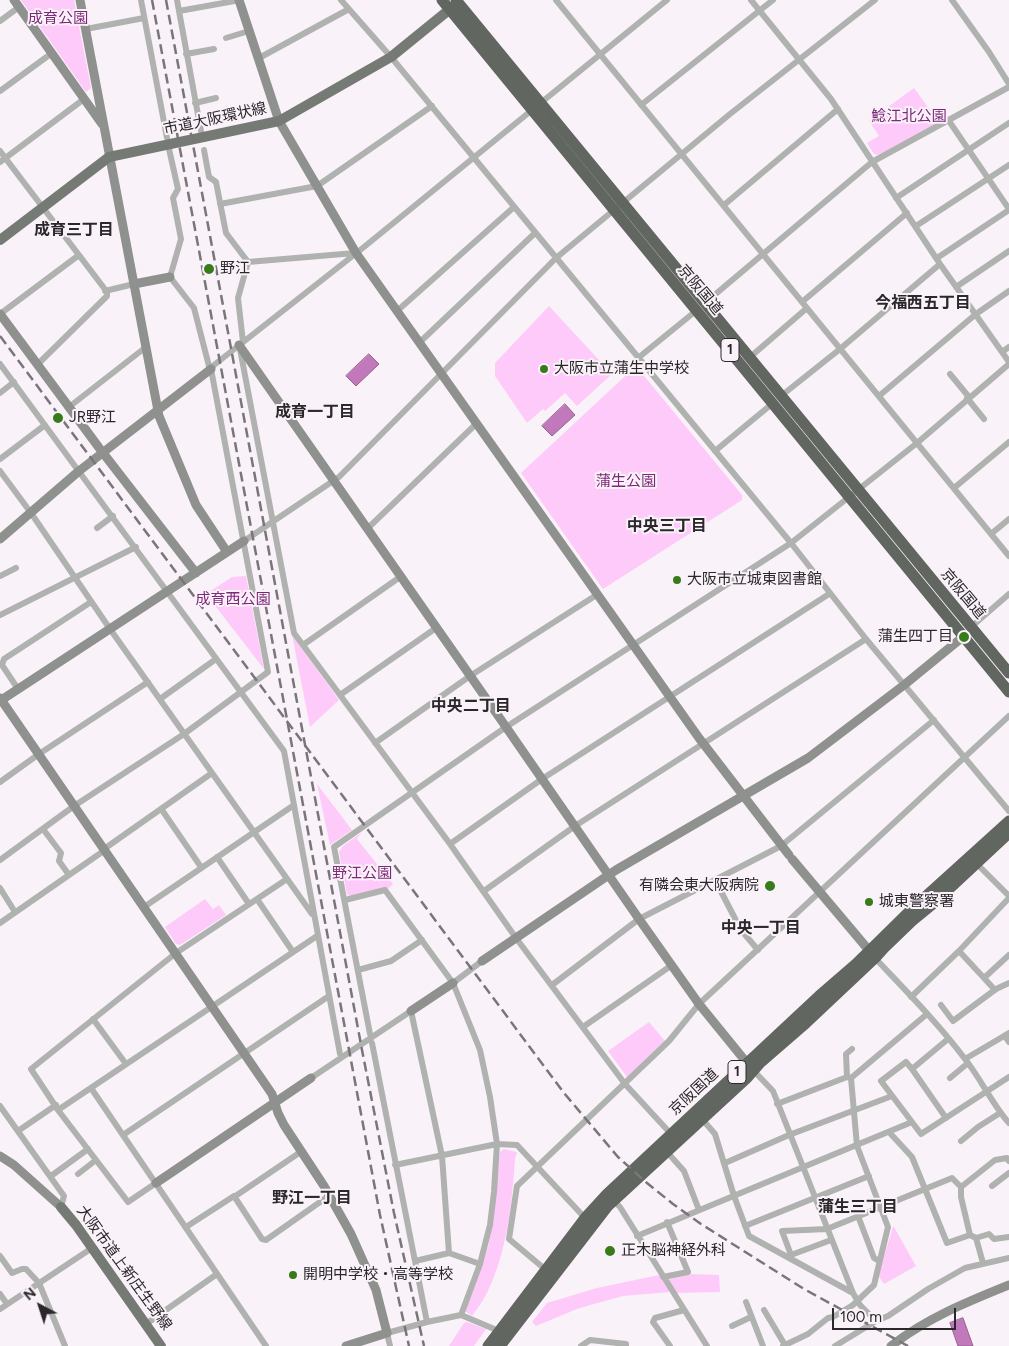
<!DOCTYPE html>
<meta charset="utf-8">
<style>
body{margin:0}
#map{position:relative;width:1009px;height:1346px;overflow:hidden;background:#faf2f9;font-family:Figtree,sans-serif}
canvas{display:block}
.north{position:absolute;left:15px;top:1281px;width:50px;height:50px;-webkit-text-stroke:4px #faf2f9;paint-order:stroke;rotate:320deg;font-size:14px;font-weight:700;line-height:20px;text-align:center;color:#2a282a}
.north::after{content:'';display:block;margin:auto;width:18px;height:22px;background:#2a282a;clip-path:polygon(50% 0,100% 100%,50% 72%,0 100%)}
.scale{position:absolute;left:832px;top:1308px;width:124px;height:22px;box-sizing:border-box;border:2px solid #2a282a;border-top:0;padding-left:6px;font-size:15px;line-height:18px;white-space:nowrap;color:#2a282a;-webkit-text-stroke:4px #faf2f9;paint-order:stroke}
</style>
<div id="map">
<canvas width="1009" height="1346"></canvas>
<div class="north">N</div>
<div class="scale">100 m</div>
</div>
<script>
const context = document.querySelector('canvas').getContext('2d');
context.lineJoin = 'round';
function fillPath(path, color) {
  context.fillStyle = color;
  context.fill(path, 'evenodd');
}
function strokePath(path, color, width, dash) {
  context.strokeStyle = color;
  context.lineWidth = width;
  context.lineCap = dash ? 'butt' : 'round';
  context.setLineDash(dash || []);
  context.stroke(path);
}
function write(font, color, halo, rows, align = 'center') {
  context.font = font + ' Figtree,"Noto Sans JP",sans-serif';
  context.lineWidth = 4;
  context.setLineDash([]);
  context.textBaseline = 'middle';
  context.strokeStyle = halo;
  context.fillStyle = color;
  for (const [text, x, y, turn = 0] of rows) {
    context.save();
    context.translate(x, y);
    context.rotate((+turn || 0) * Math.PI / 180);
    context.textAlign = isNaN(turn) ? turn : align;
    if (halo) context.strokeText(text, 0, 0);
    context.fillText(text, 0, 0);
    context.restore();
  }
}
const green = new Path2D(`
 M 21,0 L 74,0 L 91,88 L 86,92 Z
 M 914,88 L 940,123 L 878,155 L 874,154 L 867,143 L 879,136 L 869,121 Z
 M 549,306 L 612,374 L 577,406 L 565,393 L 545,411 L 543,409 L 527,423 L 495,376 L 495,363 Z
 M 636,366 L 742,495 L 742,500 L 603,589 L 521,473 Z
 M 246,576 L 264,669 L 206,594 L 232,577 Z
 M 292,635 L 339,700 L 310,727 Z
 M 317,784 L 352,830 L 330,845 Z
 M 361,833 L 357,839 L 393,884 L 388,889 L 386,887 L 350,896 L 347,894 L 339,852 L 343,846 Z
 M 205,899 L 213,909 L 219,905 L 226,915 L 180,945 L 176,944 L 165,927 Z
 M 649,1022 L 665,1041 L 627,1077 L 608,1051 Z
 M 504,1149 L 517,1152 L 515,1159 C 512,1204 507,1252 487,1293 C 483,1301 477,1309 472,1316 L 465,1311 L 488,1247 L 493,1223 L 500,1152 Z
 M 893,1227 L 894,1227 L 916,1266 L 884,1284 L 879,1277 L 882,1263 Z
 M 692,1274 L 719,1275 L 720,1292 L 677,1293 L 668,1281 L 669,1279 Z
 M 659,1275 L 670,1292 L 623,1296 L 594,1304 L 577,1309 L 536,1326 L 532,1322 L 547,1303 L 597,1288 Z
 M 467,1322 L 486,1329 L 474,1346 L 449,1346 L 464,1323 Z`);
const water = new Path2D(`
 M 369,354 L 379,364 L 356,386 L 346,376 Z
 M 565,404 L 575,415 L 552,436 L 542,426 Z
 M 963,1318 L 973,1346 L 958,1346 L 950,1323 Z`);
const street = new Path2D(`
 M 141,0 L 167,138
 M 177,0 L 201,131
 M 341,0 L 391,57 L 791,543 L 866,639 L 1009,811
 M 556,0 L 1009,556
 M 751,0 L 831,99 L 940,264 L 1009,362
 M 952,0 L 989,52 L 1009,84
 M 179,11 L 240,0
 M 0,21 L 19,7
 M 86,29 L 144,18
 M 226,38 L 249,31
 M 186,54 L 214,49
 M 259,58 L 349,9
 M 0,91 L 52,53
 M 195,103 L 216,98
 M 641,105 L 773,0
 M 949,121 L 1009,209
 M 169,149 L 178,189 L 173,198 L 181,239 L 170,277 L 194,308 L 210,370
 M 204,150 L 209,177 L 216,182 L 226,233 L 248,262 L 238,298 L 243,342
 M 0,151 L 107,292 L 107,296 L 38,364
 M 0,162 L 84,99
 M 896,198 L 1009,123
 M 220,204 L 317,186 L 432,106
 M 724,205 L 838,109
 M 916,226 L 1009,165
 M 937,258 L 1009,210
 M 248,262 L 355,253
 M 956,287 L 1009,251
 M 105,291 L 134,284
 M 802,302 L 907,213
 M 705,303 L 872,162 L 1009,87
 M 397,311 L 514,207
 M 0,314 L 79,255
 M 420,342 L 535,233
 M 240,349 L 294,633 L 340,695
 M 1002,352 L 1009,347
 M 638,358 L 697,310
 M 749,358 L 807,308
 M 0,364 L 284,751 L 340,1054
 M 950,374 L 969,397
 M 0,393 L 14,382
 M 781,396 L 840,349 L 940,264
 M 879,396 L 976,314 L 1009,291
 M 967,398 L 984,419
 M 69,407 L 146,347
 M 715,451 L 773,403
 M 0,459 L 45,425
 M 0,471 L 31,513 L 110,629 L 312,914
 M 954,488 L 1009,442
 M 97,528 L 113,516
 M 367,529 L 477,423
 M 991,534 L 1009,519
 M 244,541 L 339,477 L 556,258 L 730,114 L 875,0
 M 0,576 L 16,568
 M 0,615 L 136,547
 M 971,627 L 1009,594
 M 436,628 L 340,695 L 450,844 L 516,938 L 625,1084 L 671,1134
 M 303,645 L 400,577
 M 18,689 L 2,665 L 4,659 L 91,602
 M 160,699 L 216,659
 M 375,743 L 470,676 L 598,594
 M 0,782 L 39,754 L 148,682
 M 162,810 L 201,867
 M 43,829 L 61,853 L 59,861 L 69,875
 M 450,844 L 542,779 L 829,594
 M 104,849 L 212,773
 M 217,857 L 249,904
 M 0,860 L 74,806 L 184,734 L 268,672 L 211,369 L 214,365 L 364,247 L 667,0
 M 977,864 L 1009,896
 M 715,880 L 741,930 L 758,950
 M 0,888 L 15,912
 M 484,891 L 575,826 L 866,639
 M 257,899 L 293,952
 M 345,900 L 385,890 L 453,983 L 480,1050 L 490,1097 L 497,1144 L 494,1192 L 490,1225 L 480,1264 L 461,1315
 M 144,907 L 294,805
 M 0,923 L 105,850
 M 959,951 L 984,978 L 1009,955
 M 875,958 C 906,991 938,1023 965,1059 C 981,1079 992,1104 1009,1123
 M 358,970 L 391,961 L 422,940
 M 984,978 L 995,990
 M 453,983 L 482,961
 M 552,985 L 639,919 L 781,846 L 934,720
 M 911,997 L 959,951 L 1009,898
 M 941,1005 L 953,1021 L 996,989 L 1009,983
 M 93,1019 L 126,1064
 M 583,1027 L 672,965
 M 370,1034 L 334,847 L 506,727 L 791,543 L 917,443 L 1009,364
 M 1005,1036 L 1009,1042
 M 948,1039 L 912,1069 L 906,1062 L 881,1081 L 921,1134 L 1009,1077
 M 372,1043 L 427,1322
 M 965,1059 L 1009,1033
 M 912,1069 L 946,1118
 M 753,1070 L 773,1091 L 853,1293
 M 847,1077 L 846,1054 L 852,1049
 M 311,1078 L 411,1011 L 442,1156 L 449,1253
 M 950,1078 L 968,1063
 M 91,1088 L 266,1346
 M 777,1104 L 847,1077 L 851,1078
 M 0,1106 L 64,1196 L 61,1207
 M 58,1110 L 317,936
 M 702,1119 L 715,1134 L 734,1196 L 749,1236 L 853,1293 L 860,1305 L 876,1321
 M 18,1131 L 56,1105
 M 889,1132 L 912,1157 L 947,1243 L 970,1235 L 976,1238 L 983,1263
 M 123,1135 L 329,996
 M 961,1141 L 978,1127 L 1000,1113
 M 667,1152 L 684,1171 L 699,1210
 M 725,1163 L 789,1135 L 892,1096
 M 395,1165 L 497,1144 L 517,1145 L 585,1218
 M 78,1174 L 96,1160
 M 51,1176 L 88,1149
 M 156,1183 L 128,1202 L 58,1110 L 31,1069 L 176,953 L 287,879
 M 992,1186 L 1009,1173
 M 961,1187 L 961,1197 L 970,1235
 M 234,1197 L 302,1151
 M 613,1200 L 620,1207 L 707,1346
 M 858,1216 L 874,1258 L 879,1261
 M 745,1226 L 869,1176
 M 186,1227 L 234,1196 L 262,1239 L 266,1240 L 330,1195
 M 637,1236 L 912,1122
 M 976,1238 L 989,1234 L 994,1239 L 1009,1237
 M 791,1255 L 782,1231 L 827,1229 L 952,1178 L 961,1187 L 995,1160 L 1007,1158 L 1009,1161
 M 0,1256 L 12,1273 L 22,1269 L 26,1269 L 39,1283 L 65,1346
 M 789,1257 L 791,1255 L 831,1240
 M 415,1261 L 449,1253 L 480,1264
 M 546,1270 L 509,1239 L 517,1186 L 669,1041 L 699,1004 L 1009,716
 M 663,1277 L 688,1272 L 667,1222
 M 0,1294 L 7,1304
 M 746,1302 L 763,1346
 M 0,1309 L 92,1248
 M 764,1310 L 785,1345
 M 146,1324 L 217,1274
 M 732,1326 L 751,1317
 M 390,1346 L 387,1333 L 427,1322 L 461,1315 L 499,1331
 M 581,1346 L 590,1340 L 626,1344 L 626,1346
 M 670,1346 L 653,1322 L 655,1318 L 684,1310
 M 783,1346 L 808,1334 L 828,1318 L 833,1317 L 853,1305 L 874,1285 L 888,1227 L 857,1146 L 851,1078 L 927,1014
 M 835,1346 L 876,1321 L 888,1316 L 928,1289 L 965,1268 L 1009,1258`);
const secondary = new Path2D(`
 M 14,0 L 102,124
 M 80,0 L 159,416 L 196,505 L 227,552
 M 239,0 L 279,121 L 356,253 L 699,738 L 789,855
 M 134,284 L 170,277
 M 0,314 L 100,449 L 196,573
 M 239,345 L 506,727 L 639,919 L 699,1004 L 751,1068
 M 0,539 L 79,471 L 211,369
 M 0,698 L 272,1094 L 278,1113 L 284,1125 L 324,1186 L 351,1234 L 376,1290 L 387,1333 L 346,1346
 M 0,701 L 244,541
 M 792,859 L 872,954
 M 482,961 L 616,870 L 808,758 L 904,685 L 964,636
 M 411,1011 L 453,983
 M 0,1156 L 14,1165 L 61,1207
 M 156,1183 L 311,1078
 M 891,1346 C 927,1318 967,1302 1009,1285`);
const primary = new Path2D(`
 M 0,240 L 109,157 L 279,121 L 391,57 L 455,5
 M 61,1207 L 76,1225 L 161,1346`);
const highway = new Path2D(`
 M 442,0 L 1009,692
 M 456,0 L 1009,673
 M 488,1346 L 585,1218 L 607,1194 L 819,996 L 856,964 L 915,906 L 1009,821
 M 500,1346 L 608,1206 L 747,1078 L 761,1062 L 806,1023 L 875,958 L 884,948 L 912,921 L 934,903 L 1009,833`);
const rail = new Path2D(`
 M 152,0 L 380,1215 L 409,1346
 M 166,0 L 362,1050 L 394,1213 L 424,1346
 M 0,336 L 564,1093 L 618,1157 L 647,1183 L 673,1204 L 701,1224 L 804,1289 L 908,1346`);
const markers = [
 [209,269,6,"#387b1b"],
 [544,369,5,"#387b1b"],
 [58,418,6,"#387b1b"],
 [677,580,5,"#387b1b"],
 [964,637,6,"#387b1b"],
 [770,886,6,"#387b1b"],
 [869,902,5,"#387b1b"],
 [610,1251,6,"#387b1b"],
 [293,1275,5,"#387b1b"]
];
const shields = [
 [730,350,18],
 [737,1072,18]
];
const shieldNames = [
 ["1",730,350],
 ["1",737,1072]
];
const parkNames = [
 ["成育公園",58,19],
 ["鯰江北公園",909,117],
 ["蒲生公園",626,482],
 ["成育西公園",233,600],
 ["野江公園",362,874]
];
const streetNames = [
 ["市道大阪環状線",215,119,-12],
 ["京阪国道",700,290,50],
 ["京阪国道",963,594,50],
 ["京阪国道",694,1092,-43],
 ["大阪市道上新庄生野線",124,1268,54]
];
const poiNames = [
 ["野江",220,269],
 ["大阪市立蒲生中学校",554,369],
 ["JR野江",69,418],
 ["大阪市立城東図書館",687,580],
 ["蒲生四丁目",953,637,"right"],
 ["有隣会東大阪病院",759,886,"right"],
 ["城東警察署",879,902],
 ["正木脳神経外科",621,1251],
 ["開明中学校・高等学校",303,1275]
];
const neighbourhoodNames = [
 ["成育三丁目",74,230],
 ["今福西五丁目",923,303],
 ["成育一丁目",315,412],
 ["中央三丁目",667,526],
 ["中央二丁目",471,706],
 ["中央一丁目",761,928],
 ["野江一丁目",312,1198],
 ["蒲生三丁目",858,1207]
];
fillPath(green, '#fecaf9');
fillPath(water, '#c179bc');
strokePath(water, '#946190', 1);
strokePath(street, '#afb2af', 6);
strokePath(secondary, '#8e918d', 9);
strokePath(primary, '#767a74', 10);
strokePath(highway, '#616660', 11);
strokePath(rail, '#797579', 2.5, [10, 5]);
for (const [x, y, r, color] of markers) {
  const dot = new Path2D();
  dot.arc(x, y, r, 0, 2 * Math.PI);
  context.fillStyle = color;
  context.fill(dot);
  strokePath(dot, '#faf2f9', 2);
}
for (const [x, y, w] of shields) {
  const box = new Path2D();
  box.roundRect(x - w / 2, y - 11.5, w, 23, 4);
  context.fillStyle = '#faf2f9';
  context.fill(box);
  strokePath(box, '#2a282a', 1);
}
write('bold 14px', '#2a282a', null, shieldNames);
write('15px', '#7e287a', '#faf2f9', parkNames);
write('15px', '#2a282a', '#faf2f9', streetNames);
write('15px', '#2a282a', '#faf2f9', poiNames, 'left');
write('bold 16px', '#2a282a', '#faf2f9', neighbourhoodNames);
</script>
